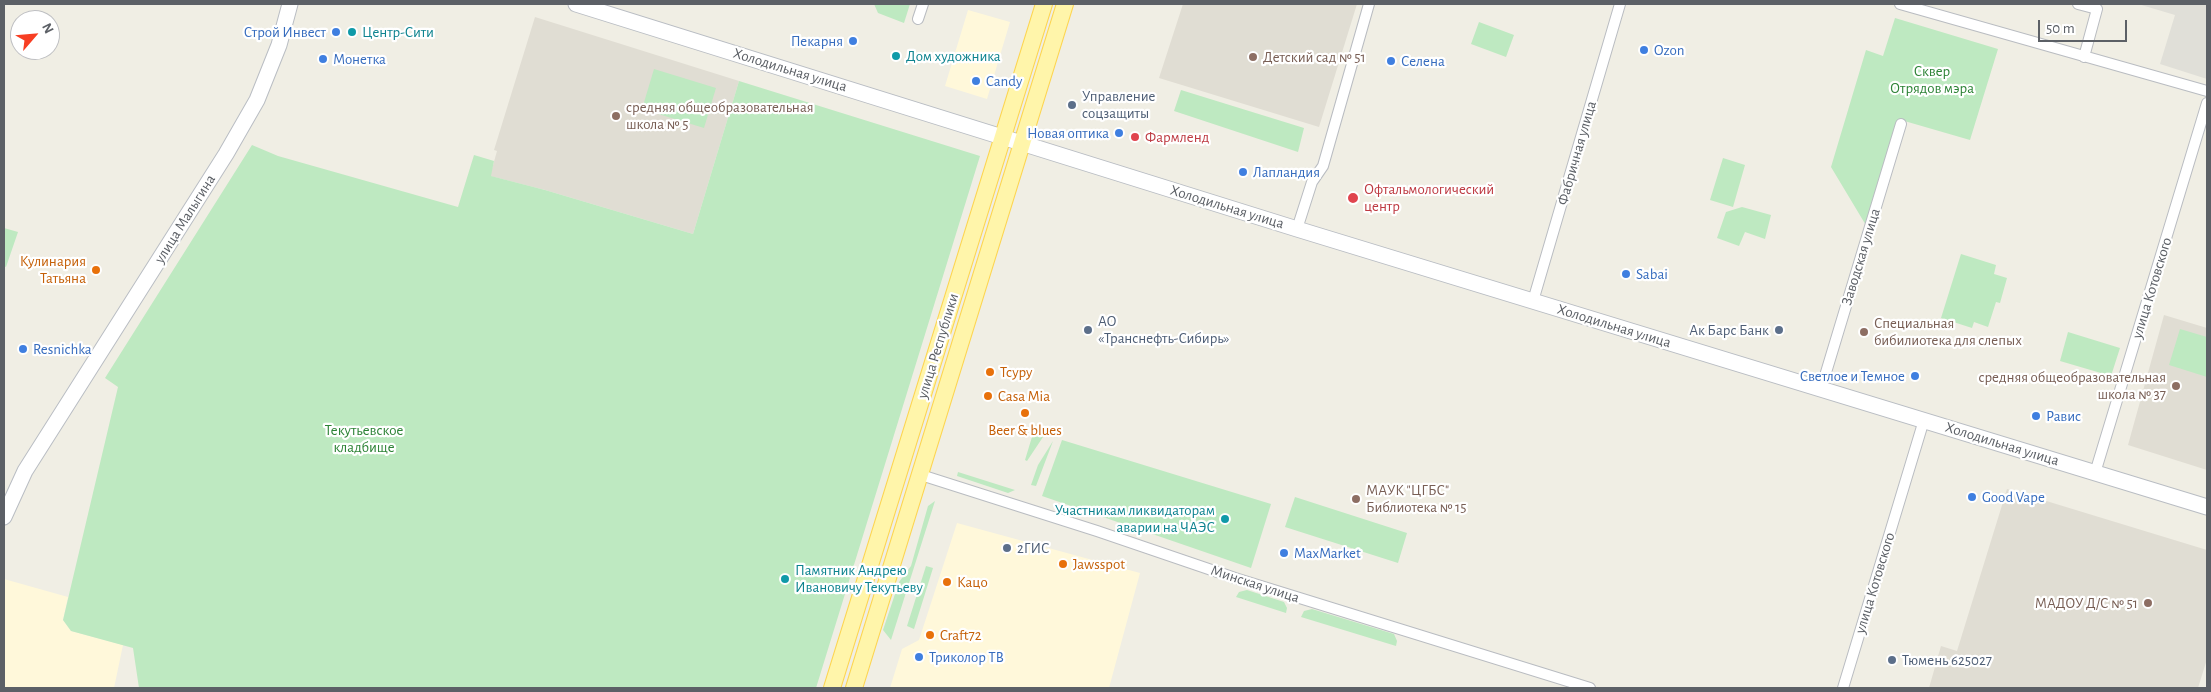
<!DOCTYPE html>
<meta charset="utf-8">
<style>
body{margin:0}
#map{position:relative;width:2211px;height:692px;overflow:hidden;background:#f0eee4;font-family:"Alegreya Sans",sans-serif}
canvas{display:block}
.frame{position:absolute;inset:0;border:5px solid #5c6066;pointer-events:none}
.north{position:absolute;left:10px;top:10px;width:50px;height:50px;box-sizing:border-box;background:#fff;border:1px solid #bebfc2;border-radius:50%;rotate:63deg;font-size:14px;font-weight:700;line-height:20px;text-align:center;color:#5c6066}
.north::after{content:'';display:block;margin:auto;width:18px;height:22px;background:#f73e23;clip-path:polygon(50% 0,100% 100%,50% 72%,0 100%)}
.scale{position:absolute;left:2038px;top:20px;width:89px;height:22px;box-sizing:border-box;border:2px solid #5c6066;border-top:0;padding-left:6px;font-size:15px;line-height:18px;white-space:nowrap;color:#5c6066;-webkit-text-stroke:4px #fff;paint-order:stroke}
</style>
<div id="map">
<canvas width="2211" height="692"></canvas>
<div class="frame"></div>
<div class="north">N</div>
<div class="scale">50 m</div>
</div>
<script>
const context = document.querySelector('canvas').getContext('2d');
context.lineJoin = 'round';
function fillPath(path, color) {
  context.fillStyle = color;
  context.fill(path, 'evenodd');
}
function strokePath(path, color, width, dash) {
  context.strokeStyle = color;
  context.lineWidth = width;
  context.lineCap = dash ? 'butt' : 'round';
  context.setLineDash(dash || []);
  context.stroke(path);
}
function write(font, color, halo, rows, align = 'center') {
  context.font = font + ' "Alegreya Sans",sans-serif';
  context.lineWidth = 4.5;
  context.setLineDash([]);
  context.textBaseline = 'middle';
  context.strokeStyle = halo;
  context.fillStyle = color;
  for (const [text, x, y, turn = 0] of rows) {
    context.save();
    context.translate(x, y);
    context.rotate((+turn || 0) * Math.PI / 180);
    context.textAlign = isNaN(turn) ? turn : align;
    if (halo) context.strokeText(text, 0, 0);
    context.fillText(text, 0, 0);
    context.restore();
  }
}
const commercial = new Path2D(`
 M 968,10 L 1010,22 L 987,99 L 945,86 Z
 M 957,523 L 1140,573 L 1109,688 L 890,688 L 902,649 L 919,640 Z
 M 4,579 L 68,597 L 63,620 L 71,631 L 123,645 L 114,688 L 4,688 Z`);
const industrial = new Path2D(`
 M 2138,4 L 2207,4 L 2207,79 L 2160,64 L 2175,15 Z`);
const education = new Path2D(`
 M 1183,4 L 1357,4 L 1319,127 L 1159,78 Z
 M 535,17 L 739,81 L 693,234 L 545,190 L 490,176 L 497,151 L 494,150 Z
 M 2164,315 L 2207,328 L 2207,470 L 2128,445 Z
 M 2007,489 L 2207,550 L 2207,659 L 2198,688 L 1929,688 L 1941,646 L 1957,651 Z`);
const green = new Path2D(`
 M 874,4 L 910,4 L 904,23 L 878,13 Z
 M 1895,18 L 1998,49 L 1970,140 L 1901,120 L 1867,227 L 1831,167 L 1866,50 L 1883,56 Z
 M 1479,22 L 1514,35 L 1506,57 L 1471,44 Z
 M 654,69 L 716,88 L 704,128 L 642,109 Z
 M 739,81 L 980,156 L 816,688 L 139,688 L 133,648 L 71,631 L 63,620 L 118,387 L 105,378 L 252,145 L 278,156 L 458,207 L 474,155 L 494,161 L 491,176 L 545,190 L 693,234 Z
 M 1181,90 L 1304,128 L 1298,152 L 1174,111 Z
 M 1723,158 L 1745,165 L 1733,207 L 1710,200 Z
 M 1742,207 L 1771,215 L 1765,239 L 1745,232 L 1739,246 L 1717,238 L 1726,212 Z
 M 4,228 L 18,232 L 6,267 L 4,266 Z
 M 1961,254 L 1996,265 L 1994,274 L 2007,278 L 2000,303 L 1996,302 L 1988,327 L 1974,322 L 1972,328 L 1941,318 Z
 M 2180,329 L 2207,337 L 2207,377 L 2169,365 Z
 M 2068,332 L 2120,348 L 2111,376 L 2060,361 Z
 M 1035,427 L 1047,431 L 1027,461 L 1025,460 Z
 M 1062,440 L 1271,504 L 1251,568 L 1042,496 Z
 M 1053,441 L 1036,486 L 1031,485 L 1038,465 Z
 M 958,472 L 1015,490 L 1008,493 L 957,476 Z
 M 1295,497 L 1407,533 L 1398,563 L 1285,527 Z
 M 935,501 L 891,640 L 883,630 L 899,582 L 911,566 L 928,506 Z
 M 926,566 L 933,568 L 914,629 L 907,626 Z
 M 1247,590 L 1284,602 L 1287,608 L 1286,613 L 1236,597 L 1239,592 Z
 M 1312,609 L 1394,634 L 1397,641 L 1396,646 L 1301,617 L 1304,611 Z`);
const street = new Path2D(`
 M 1900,4 L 2207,91
 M 2078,4 L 2097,9 L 2084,57
 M 918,19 L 923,4
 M 1297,229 L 1312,182 L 1323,166 L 1369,4
 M 1533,301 L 1620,4
 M 1821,389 L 1901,124
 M 2095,473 L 2207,103
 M 921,475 L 1097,531 L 1235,578 L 1590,688
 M 1843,688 L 1924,420`);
const secondary = new Path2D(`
 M 576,4 L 1297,229 L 2207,507
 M 4,517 L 25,471 L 226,154 L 257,100 L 279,45 L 290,4`);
const primary = new Path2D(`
 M 832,688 L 1044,4
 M 854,688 L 1065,4`);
const markers = [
 [336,32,5,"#3f7fe0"],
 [352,32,5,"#0f9aa8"],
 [853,41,5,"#3f7fe0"],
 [1644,50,5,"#3f7fe0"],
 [896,56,5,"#0f9aa8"],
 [1253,57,5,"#8d6e63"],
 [323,59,5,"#3f7fe0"],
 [1391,61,5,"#3f7fe0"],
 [976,81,5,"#3f7fe0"],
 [1072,105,5,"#5c6f8a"],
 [616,116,5,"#8d6e63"],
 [1119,133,5,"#3f7fe0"],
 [1135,137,5,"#e0444e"],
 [1243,172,5,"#3f7fe0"],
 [1353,198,6,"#e0444e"],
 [96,270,5,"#e8710a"],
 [1626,274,5,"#3f7fe0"],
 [1088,330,5,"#5c6f8a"],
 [1779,330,5,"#5c6f8a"],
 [1864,332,5,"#8d6e63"],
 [23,349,5,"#3f7fe0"],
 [990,372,5,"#e8710a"],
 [1915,376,5,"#3f7fe0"],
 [2176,386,5,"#8d6e63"],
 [988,396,5,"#e8710a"],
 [1025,413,5,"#e8710a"],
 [2036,416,5,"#3f7fe0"],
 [1972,497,5,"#3f7fe0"],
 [1356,499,5,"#8d6e63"],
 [1225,519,5,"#0f9aa8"],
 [1007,548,5,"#5c6f8a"],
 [1284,553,5,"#3f7fe0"],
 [1063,564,5,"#e8710a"],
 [785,579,5,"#0f9aa8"],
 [947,582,5,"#e8710a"],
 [2148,603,5,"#8d6e63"],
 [930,635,5,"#e8710a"],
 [919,657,5,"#3f7fe0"],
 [1892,660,5,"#5c6f8a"]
];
const shopNames = [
 ["Строй Инвест",326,32,"right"],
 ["Пекарня",843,41,"right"],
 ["Ozon",1654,50],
 ["Монетка",333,59],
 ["Селена",1401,61],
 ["Candy",986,81],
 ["Новая оптика",1109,133,"right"],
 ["Лапландия",1253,172],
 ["Sabai",1636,274],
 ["Resnichka",33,349],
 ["Светлое и Темное",1905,376,"right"],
 ["Равис",2046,416],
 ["Good Vape",1982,497],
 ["MaxMarket",1294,553],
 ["Триколор ТВ",929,657]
];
const cultureNames = [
 ["Центр-Сити",362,32],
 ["Дом художника",906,56],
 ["Участникам ликвидаторам",1215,510,"right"],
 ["аварии на ЧАЭС",1215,527,"right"],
 ["Памятник Андрею",795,570],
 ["Ивановичу Текутьеву",795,587]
];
const educationNames = [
 ["Детский сад № 51",1263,57],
 ["средняя общеобразовательная",626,107],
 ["школа № 5",626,124],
 ["Специальная",1874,323],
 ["бибилиотека для слепых",1874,340],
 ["средняя общеобразовательная",2166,377,"right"],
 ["школа № 37",2166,394,"right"],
 ["МАУК \"ЦГБС\"",1366,490],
 ["Библиотека № 15",1366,507],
 ["МАДОУ Д/С № 51",2138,603,"right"]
];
const streetNames = [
 ["Холодильная улица",790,70,17],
 ["Фабричная улица",1577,153,-74],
 ["Холодильная улица",1227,207,17],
 ["улица Малыгина",185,219,-58],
 ["Заводская улица",1861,257,-73],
 ["улица Котовского",2152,288,-73],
 ["Холодильная улица",1614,326,17],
 ["улица Республики",938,346,-73],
 ["Холодильная улица",2002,444,17],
 ["улица Котовского",1875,583,-73],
 ["Минская улица",1255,584,18]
];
const parkNames = [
 ["Сквер",1932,71],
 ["Отрядов мэра",1932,88],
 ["Текутьевское",364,430],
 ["кладбище",364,447]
];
const serviceNames = [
 ["Управление",1082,96],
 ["соцзащиты",1082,113],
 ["АО",1098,321],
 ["«Транснефть-Сибирь»",1098,338],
 ["Ак Барс Банк",1769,330,"right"],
 ["2ГИС",1017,548],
 ["Тюмень 625027",1902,660]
];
const healthNames = [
 ["Фармленд",1145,137],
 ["Офтальмологический",1364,189],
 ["центр",1364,206]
];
const foodNames = [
 ["Кулинария",86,261,"right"],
 ["Татьяна",86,278,"right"],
 ["Тсуру",1000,372],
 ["Casa Mia",998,396],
 ["Beer & blues",1025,430,"center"],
 ["Jawsspot",1073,564],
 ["Кацо",957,582],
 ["Craft72",940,635]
];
fillPath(commercial, '#fff8da');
fillPath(industrial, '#e0dfd8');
fillPath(education, '#e0ddd3');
fillPath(green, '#bee9c1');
strokePath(street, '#b9bcc1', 12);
strokePath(secondary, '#b9bdc3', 17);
strokePath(primary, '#fdd550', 18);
strokePath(street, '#fff', 10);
strokePath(secondary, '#fff', 15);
strokePath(primary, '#fff5aa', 16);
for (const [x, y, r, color] of markers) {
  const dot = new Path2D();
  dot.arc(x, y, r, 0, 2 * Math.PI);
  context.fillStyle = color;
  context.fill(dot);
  strokePath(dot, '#fff', 2);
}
write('15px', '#366cbe', '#fff', shopNames, 'left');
write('15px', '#0d838f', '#fff', cultureNames, 'left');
write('15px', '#785e54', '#fff', educationNames, 'left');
write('15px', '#5c6066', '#fff', streetNames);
write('15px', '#2d8336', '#fff', parkNames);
write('15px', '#4e5e75', '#fff', serviceNames, 'left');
write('15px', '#be3a42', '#fff', healthNames, 'left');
write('15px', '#c56008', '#fff', foodNames, 'left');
</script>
